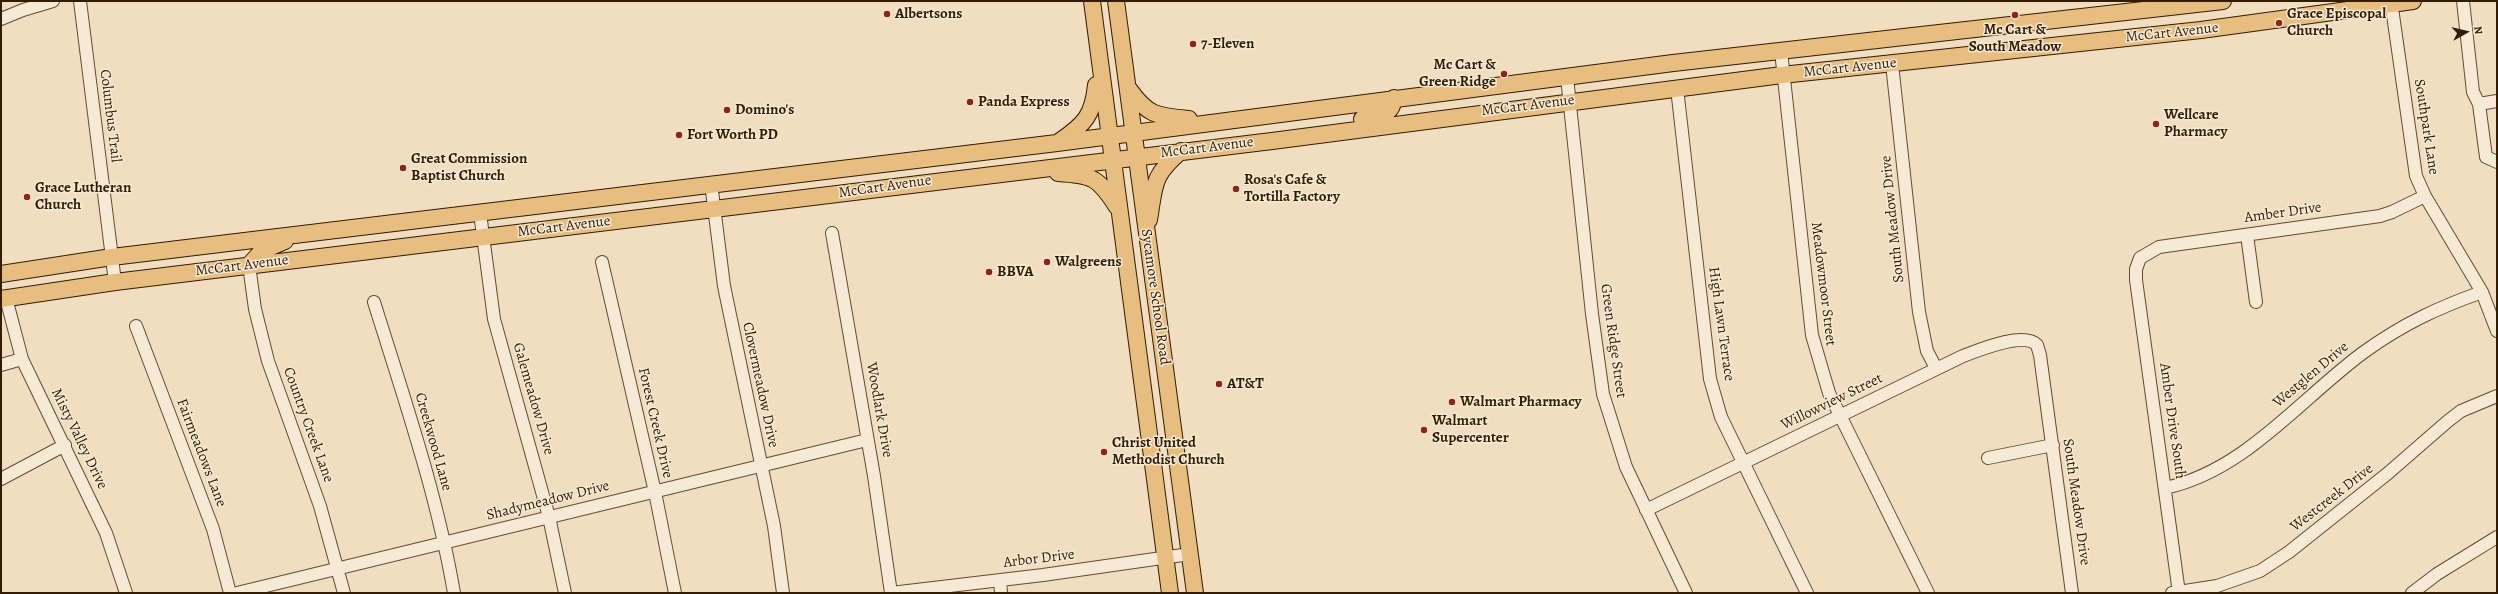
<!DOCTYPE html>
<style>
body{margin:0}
#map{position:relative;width:2498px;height:594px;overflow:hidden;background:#f1ddbf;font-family:Alegreya,serif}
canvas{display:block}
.frame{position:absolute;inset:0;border:2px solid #321c04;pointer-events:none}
.north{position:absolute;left:2446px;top:12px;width:40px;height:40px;-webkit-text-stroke:3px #f6e9d5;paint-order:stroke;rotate:82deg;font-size:11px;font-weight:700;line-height:16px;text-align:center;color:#321c04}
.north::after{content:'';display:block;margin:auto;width:14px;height:18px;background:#321c04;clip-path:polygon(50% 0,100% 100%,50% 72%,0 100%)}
</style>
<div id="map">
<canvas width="2498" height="594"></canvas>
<div class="frame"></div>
<div class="north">N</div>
</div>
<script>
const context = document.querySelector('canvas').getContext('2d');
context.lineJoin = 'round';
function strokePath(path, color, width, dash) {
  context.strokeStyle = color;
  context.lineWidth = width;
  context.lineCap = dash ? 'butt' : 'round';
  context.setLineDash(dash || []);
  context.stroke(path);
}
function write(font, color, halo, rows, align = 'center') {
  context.font = font + ' Alegreya,serif';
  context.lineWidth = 3;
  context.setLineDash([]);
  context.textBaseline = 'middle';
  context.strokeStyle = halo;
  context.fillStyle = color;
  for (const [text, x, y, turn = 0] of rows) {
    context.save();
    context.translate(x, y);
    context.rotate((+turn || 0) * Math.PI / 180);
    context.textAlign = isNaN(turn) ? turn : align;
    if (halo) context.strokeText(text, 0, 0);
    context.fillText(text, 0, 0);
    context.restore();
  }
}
const minor = new Path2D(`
 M 80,1 L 115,282
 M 2391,1 L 2416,176 L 2425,196 L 2482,292 L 2497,331
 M 2463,1 L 2473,92 L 2479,104 L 2486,157 L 2497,162
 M 1,19 L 23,10 L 53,1
 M 1781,51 L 1812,335 L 1829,393 L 1928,593
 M 1892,64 L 1919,312 L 1927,351 L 1936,368
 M 1567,77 L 1592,314 L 1603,394 L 1626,467 L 1686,593
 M 1677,88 L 1710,379 L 1721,417 L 1807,593
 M 2479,104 L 2497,101
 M 711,183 L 724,286 L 774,526 L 783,593
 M 480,213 L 494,319 L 549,517 L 565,593
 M 832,233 L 874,476 L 891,593
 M 2247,235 L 2256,302
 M 602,262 L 655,492 L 675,593
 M 249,265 L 255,309 L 268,361 L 320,506 L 344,593
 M 6,298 L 22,359 L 106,533 L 126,593
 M 374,302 C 404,398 437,494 454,593
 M 136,326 L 213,529 L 230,593
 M 1,365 L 22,359
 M 1988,458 L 2053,445
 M 1,479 L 65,445
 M 2165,488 C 2245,471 2300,399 2364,352 C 2403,324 2437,308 2482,292
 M 1646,510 L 1963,356 C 1979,350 2024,331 2037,345 L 2040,355 L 2072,593
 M 1000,580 L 1001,593
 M 237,593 L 867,440
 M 891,593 L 1043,575 L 1190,554
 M 2172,593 L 2217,586 L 2260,571 L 2289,552 L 2387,474 L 2448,421 L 2461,411 L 2497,396
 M 2179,593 L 2136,280 L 2136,269 L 2140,258 L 2159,247 L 2380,216 L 2392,212 L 2425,196
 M 2412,593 L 2437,574 L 2497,537`);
const major = new Path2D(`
 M 1092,1 L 1170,593
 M 1116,1 L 1195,593
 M 1129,89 C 1148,116 1157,116 1189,119
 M 1362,119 C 1375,111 1391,121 1394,98
 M 1060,141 C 1085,124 1093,115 1096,85
 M 1058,173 C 1092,175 1098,177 1117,207
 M 1149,220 C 1155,184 1152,176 1181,151
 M 249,265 L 262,251 L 285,241
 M 1,274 L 112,257 L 1057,143 L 1673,63 L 2223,1
 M 1,299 L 115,282 L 1272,141 L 1782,75 L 2201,30 L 2413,1`);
const markers = [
 [887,14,4,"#8f2418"],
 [2015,15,4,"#8f2418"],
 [2279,23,4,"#8f2418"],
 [1193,44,4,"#8f2418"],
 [1504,74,4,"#8f2418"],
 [970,102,4,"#8f2418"],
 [727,110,4,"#8f2418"],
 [2156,124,4,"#8f2418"],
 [679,135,4,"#8f2418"],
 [403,168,4,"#8f2418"],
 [1236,189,4,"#8f2418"],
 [27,197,4,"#8f2418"],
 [1047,262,4,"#8f2418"],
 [989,272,4,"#8f2418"],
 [1219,384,4,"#8f2418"],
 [1452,402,4,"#8f2418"],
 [1424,430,4,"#8f2418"],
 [1104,452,4,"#8f2418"]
];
const poiNames = [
 ["Albertsons",895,14],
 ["Grace Episcopal",2287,14],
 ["Church",2287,31],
 ["Mc Cart &",2015,30,"center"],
 ["South Meadow",2015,47,"center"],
 ["7-Eleven",1201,44],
 ["Mc Cart &",1496,65,"right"],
 ["Green Ridge",1496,82,"right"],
 ["Panda Express",978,102],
 ["Domino's",735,110],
 ["Wellcare",2164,115],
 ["Pharmacy",2164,132],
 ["Fort Worth PD",687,135],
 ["Great Commission",411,159],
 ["Baptist Church",411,176],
 ["Rosa's Cafe &",1244,180],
 ["Tortilla Factory",1244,197],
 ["Grace Lutheran",35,188],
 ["Church",35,205],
 ["Walgreens",1055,262],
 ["BBVA",997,272],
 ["AT&T",1227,384],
 ["Walmart Pharmacy",1460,402],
 ["Walmart",1432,421],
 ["Supercenter",1432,438],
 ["Christ United",1112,443],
 ["Methodist Church",1112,460]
];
const streetNames = [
 ["McCart Avenue",2172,33,-6],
 ["McCart Avenue",1850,68,-6],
 ["McCart Avenue",1528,106,-7],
 ["Columbus Trail",110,116,83],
 ["Southpark Lane",2426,127,81],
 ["McCart Avenue",1207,148,-7],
 ["McCart Avenue",885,187,-8],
 ["Amber Drive",2283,213,-8],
 ["South Meadow Drive",1893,219,-96],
 ["McCart Avenue",564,227,-7],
 ["McCart Avenue",242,266,-7],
 ["Meadowmoor Street",1823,284,83],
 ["Sycamore School Road",1155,297,82],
 ["High Lawn Terrace",1721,324,82],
 ["Green Ridge Street",1613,341,82],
 ["Westglen Drive",2311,375,-40],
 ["Clovermeadow Drive",760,385,78],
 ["Galemeadow Drive",533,399,74],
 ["Willowview Street",1832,402,-26],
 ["Woodlark Drive",879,410,80],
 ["Amber Drive South",2172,421,82],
 ["Forest Creek Drive",655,423,77],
 ["Country Creek Lane",308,425,70],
 ["Misty Valley Drive",79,439,64],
 ["Creekwood Lane",433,442,74],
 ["Fairmeadows Lane",201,453,69],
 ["Westcreek Drive",2332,498,-38],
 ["Shadymeadow Drive",548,501,-14],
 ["South Meadow Drive",2076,502,82],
 ["Arbor Drive",1039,559,-7]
];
strokePath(minor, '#624c33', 14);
strokePath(major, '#321c04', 18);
strokePath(minor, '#f6e9d5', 12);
strokePath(major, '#e8be80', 16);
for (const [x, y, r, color] of markers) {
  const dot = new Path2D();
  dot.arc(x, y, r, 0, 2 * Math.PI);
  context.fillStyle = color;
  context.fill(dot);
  strokePath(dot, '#f6e9d5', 1.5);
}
write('bold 15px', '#321c04', '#f6e9d5', poiNames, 'left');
write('15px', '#321c04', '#f6e9d5', streetNames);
</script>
